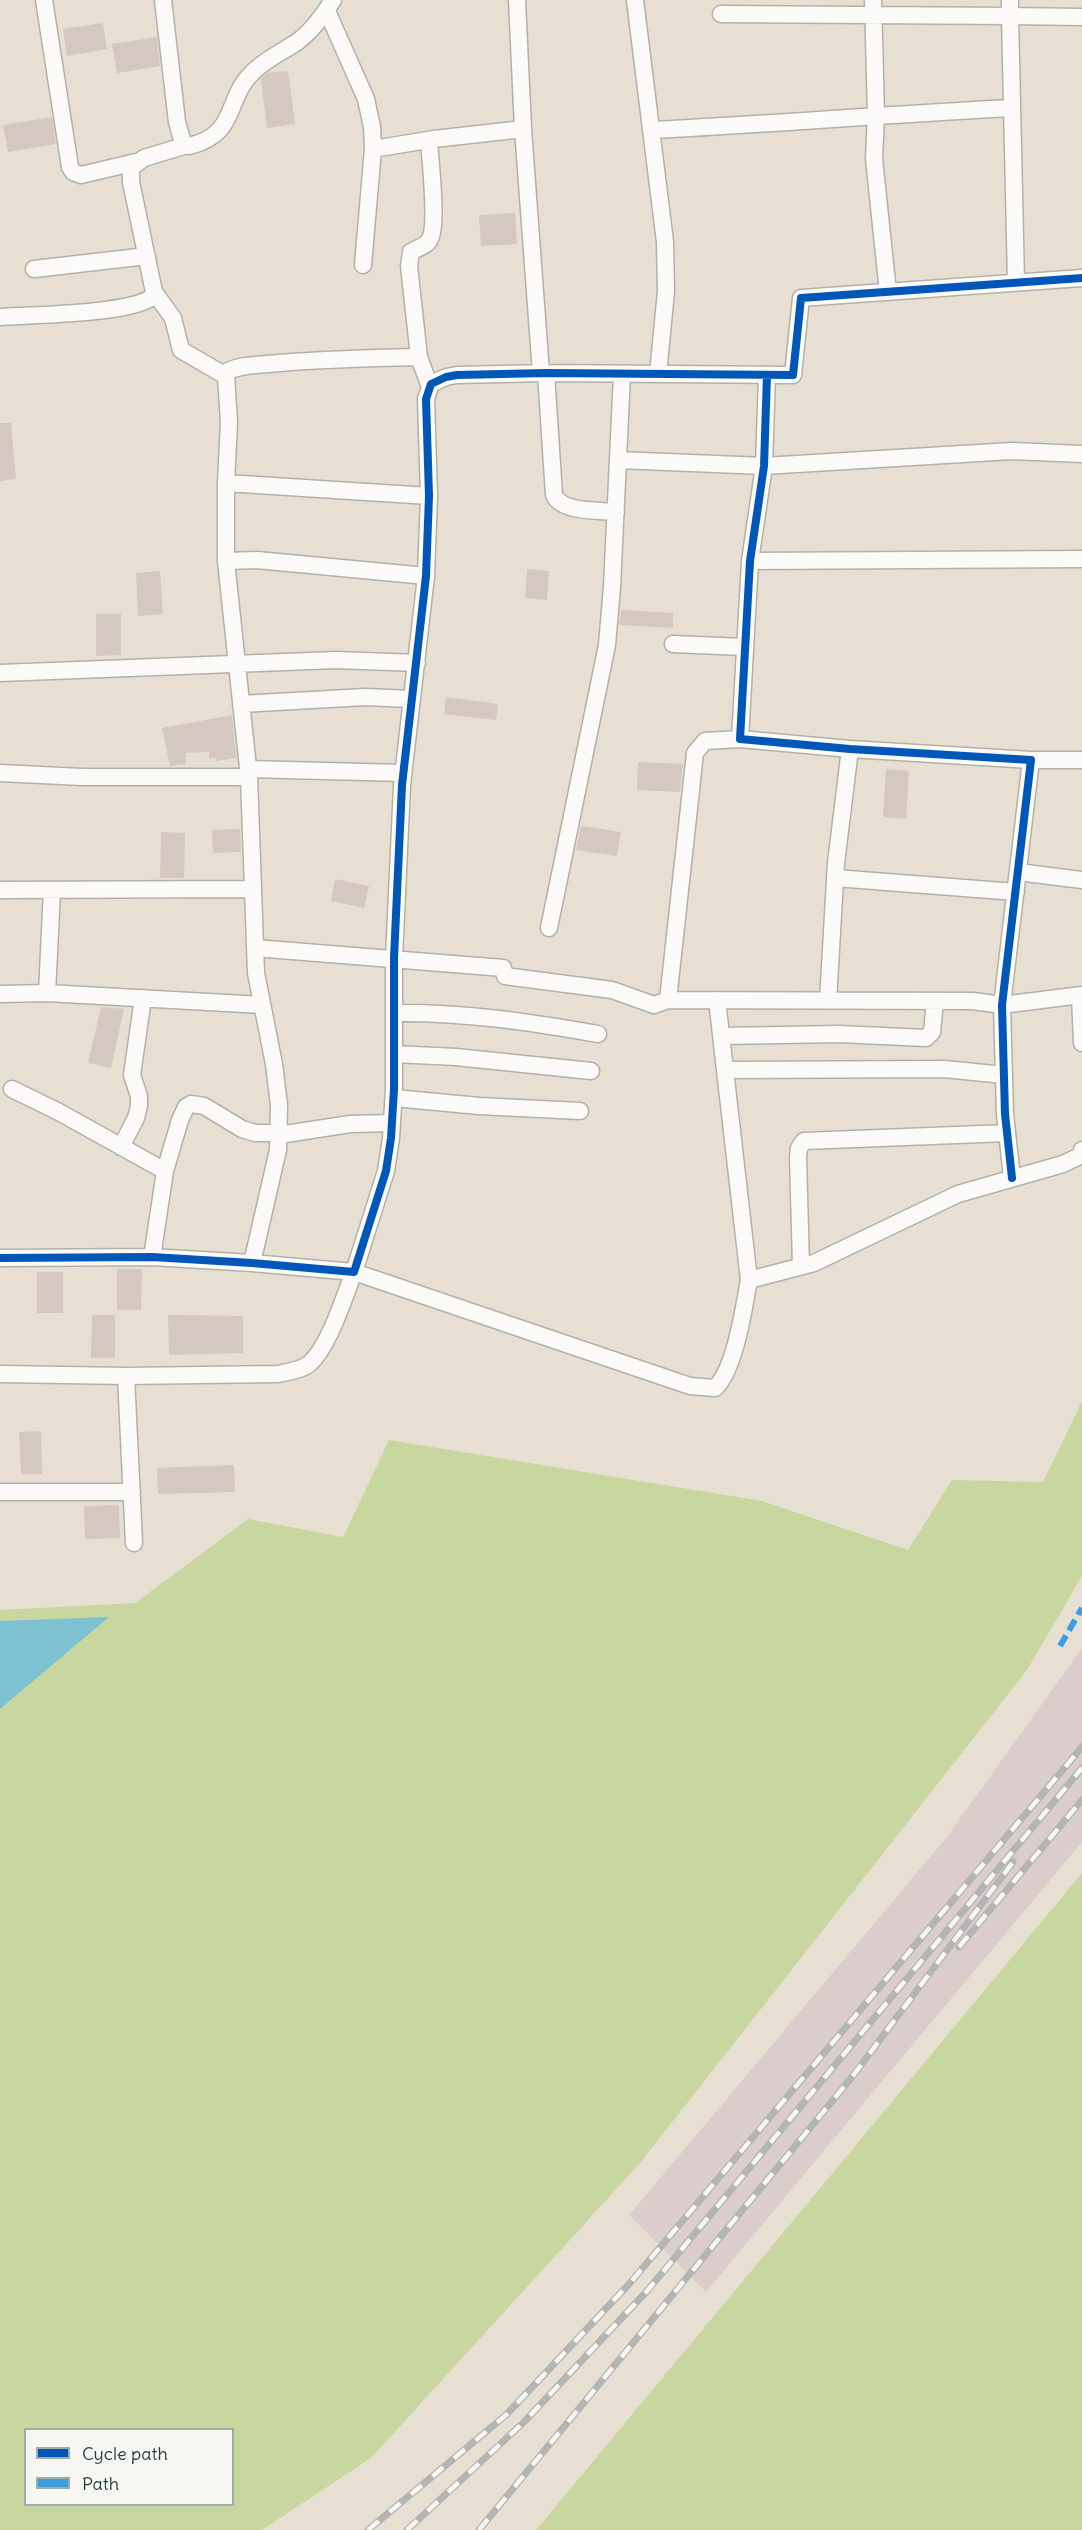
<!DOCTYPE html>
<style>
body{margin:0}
#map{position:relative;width:1082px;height:2530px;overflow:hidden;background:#e7e0d2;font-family:Delius,sans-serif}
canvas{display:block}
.legend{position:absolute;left:24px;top:2428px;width:210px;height:78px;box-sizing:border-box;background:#f6f6f2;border:2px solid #a0aca6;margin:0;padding:8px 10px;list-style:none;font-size:18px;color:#1f3d34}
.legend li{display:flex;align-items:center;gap:12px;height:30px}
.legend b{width:30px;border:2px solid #a0aca6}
</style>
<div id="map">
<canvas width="1082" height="2530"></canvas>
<ul class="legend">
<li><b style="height:8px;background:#0057b8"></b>Cycle path</li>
<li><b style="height:8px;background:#3c9ee2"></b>Path</li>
</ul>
</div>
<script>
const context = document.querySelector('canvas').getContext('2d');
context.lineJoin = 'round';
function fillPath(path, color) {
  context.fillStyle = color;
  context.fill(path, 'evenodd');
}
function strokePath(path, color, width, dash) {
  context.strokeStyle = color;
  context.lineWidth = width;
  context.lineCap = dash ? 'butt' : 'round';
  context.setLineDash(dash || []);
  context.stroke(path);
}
const industrial = new Path2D(`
 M 1082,1648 L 1082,1842 L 706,2292 L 629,2215 L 946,1838 Z`);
const green = new Path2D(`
 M 1082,1401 L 1082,1576 L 1027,1670 L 640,2163 L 371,2458 L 262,2530 L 0,2530 L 0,1610 L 135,1603 L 248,1519 L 343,1537 L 389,1440 L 762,1501 L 908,1550 L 952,1480 L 1043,1482 ZM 26,2430 L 232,2430 L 232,2504 L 26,2504 Z
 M 1082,1873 L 1082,2530 L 536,2530 Z`);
const water = new Path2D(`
 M 109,1617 L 0,1709 L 0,1621 Z`);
const building = new Path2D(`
 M 103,23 L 107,49 L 67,56 L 63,29 Z
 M 157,37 L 160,66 L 117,73 L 112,44 Z
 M 288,71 L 295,124 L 267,128 L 261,79 L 267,73 Z
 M 52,117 L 56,144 L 8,152 L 3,125 Z
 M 515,213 L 517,244 L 481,246 L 479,215 Z
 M 0,423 L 11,423 L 16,479 L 0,481 Z
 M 527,569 L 549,571 L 547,600 L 525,598 Z
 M 160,571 L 163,614 L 138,616 L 136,573 Z
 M 621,610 L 673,613 L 673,628 L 619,625 Z
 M 96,614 L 121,614 L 121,655 L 96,656 Z
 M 446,697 L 498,704 L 496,720 L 444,714 Z
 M 232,715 L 236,758 L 216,761 L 215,758 L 209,759 L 209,752 L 186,753 L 186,764 L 170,766 L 162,728 Z
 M 638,762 L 683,764 L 680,792 L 637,790 Z
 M 886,769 L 909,771 L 906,819 L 883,817 Z
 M 581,826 L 621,832 L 617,856 L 576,850 Z
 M 240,829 L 241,852 L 213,853 L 212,830 Z
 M 161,832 L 185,833 L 184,878 L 160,878 Z
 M 335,879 L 369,886 L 364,908 L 331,901 Z
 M 101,1007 L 124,1009 L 111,1068 L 88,1063 Z
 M 117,1269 L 142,1269 L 141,1310 L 117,1310 Z
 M 37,1272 L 63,1272 L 63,1313 L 37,1313 Z
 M 92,1315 L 115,1315 L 115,1358 L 91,1358 Z
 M 168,1315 L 243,1316 L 243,1353 L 169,1355 Z
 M 41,1431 L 42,1474 L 21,1474 L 19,1432 Z
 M 234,1465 L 235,1492 L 158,1494 L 157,1468 Z
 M 119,1505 L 120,1538 L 85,1539 L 84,1506 Z`);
const street = new Path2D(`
 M 44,0 L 70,167 L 73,172 L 81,175 L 136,162
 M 163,0 L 177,122 L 183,143 L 189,146 C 238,135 225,99 252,73 C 264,60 282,52 297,42 C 311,32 324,14 333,0
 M 517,0 L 523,129 L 541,373
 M 635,0 L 665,242 L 666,291 L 658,374
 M 873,0 L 876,115 L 874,159 L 888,292
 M 1010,0 L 1010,16 L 1082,17
 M 327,11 L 366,99 L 372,127 L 373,149 L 363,265
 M 721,14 L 1010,16 L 1016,282
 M 651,130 C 772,124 892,114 1012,108
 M 429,140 C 430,159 438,224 430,239 C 427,246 417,248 411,252 L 409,266 L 419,357 L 430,387
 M 373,149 L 434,139 L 523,129
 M 34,269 L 147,256
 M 154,292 L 173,318 L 181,350 L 226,376
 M 0,317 C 32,315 131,314 152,297 L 154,292 L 131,182 L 131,168 L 144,158 L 187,145
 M 546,373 L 554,495 C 562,513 599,510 616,512
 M 767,375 L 764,466 L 750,561 L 740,739 L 850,749 L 1031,760 L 1002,1005 L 1005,1114 L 1012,1178
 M 618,460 L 764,466 L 1012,451 L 1082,454
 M 226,483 L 429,496
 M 226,561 L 257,560 L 426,576
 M 750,561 L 1082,559
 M 673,644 L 744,647
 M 0,673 L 336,660 L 417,663
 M 241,704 L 365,697 L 412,699
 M 1031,760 L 1082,760
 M 248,769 L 403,773
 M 0,773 L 82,777 L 249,777
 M 1018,872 L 1082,880
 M 835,878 L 1016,892
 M 0,890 L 252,889
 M 549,928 L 607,645 L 612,587 L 622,374
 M 255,948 L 503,968 L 505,976 L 612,990 L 654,1005 L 668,1000 L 973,1001 L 1002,1005 L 1082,995
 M 47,993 L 52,890
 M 0,994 L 47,993 L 262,1005
 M 1080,996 L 1082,1043
 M 668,1000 L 695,753 L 705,741 L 740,739
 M 828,1001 L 836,863 L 850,749
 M 394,1013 C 463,1012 530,1022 598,1034
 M 722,1036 L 839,1034 L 926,1038 L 932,1032 L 935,1001
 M 394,1054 L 456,1057 L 591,1071
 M 725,1070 L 944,1069 L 1004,1075
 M 12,1089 L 59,1112 L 165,1171
 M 394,1098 L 479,1106 L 580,1111
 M 279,1135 L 350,1124 L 392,1123
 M 121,1147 L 136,1118 L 139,1106 L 139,1096 L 132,1075 L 143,998
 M 152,1257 L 165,1171 L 180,1120 L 186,1107 L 191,1104 L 204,1106 L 242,1129 L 255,1133 L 280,1133
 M 0,1258 L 152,1257 L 252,1263 L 354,1272 L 386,1171 L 391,1138 L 394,1089 L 394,958 L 402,785 L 426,576 L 429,496 L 426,399 L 431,384 L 446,377 L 457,375 L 546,373 L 793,375 L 801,298 L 1082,278
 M 252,1263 L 278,1150 L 279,1105 L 274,1064 L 256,973 L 249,777 L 226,561 L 226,483 L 229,422 L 226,376 L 228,371 C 243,364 262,365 279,363 C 326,359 372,358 419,357
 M 801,1266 L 798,1157 L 799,1148 L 804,1141 L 1007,1133
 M 749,1280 L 814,1263 L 958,1194 L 1063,1164 L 1082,1155 L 1082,1150
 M 0,1374 L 126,1376 L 278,1374 C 288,1372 301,1370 309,1364 C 329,1347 344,1297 354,1272 L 690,1386 L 715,1388 C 735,1370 744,1307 749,1280 L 717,1000
 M 126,1376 L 134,1543
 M 0,1492 L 132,1492`);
const rail = new Path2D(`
 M 959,1947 L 1082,1800
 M 368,2530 L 506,2415 L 630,2283 L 1082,1747
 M 407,2530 L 524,2422 L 647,2291 L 1082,1768
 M 479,2530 L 852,2077 L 1013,1862`);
const quiet = new Path2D(`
 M 1060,1646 L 1082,1608`);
const cycleway = new Path2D(`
 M 767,375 L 764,466 L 750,561 L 740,739 L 850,749 L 1031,760 L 1002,1005 L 1005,1114 L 1012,1178
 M 0,1258 L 152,1257 L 252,1263 L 354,1272 L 386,1171 L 391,1138 L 394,1089 L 394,958 L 402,785 L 426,576 L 429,496 L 426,399 L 431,384 L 446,377 L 457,375 L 546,373 L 793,375 L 801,298 L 1082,278`);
fillPath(industrial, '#dbcdcc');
fillPath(green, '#c8d79f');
fillPath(water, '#7ec2d1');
fillPath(building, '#d4c8c0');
strokePath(street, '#b2b1a7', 19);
strokePath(street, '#fbfaf8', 16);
strokePath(rail, '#b2b5b2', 7);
strokePath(rail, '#f6f6f2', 4.5, [14]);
strokePath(quiet, '#3c9ee2', 6, [12, 6]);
strokePath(cycleway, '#0057b8', 8);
</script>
